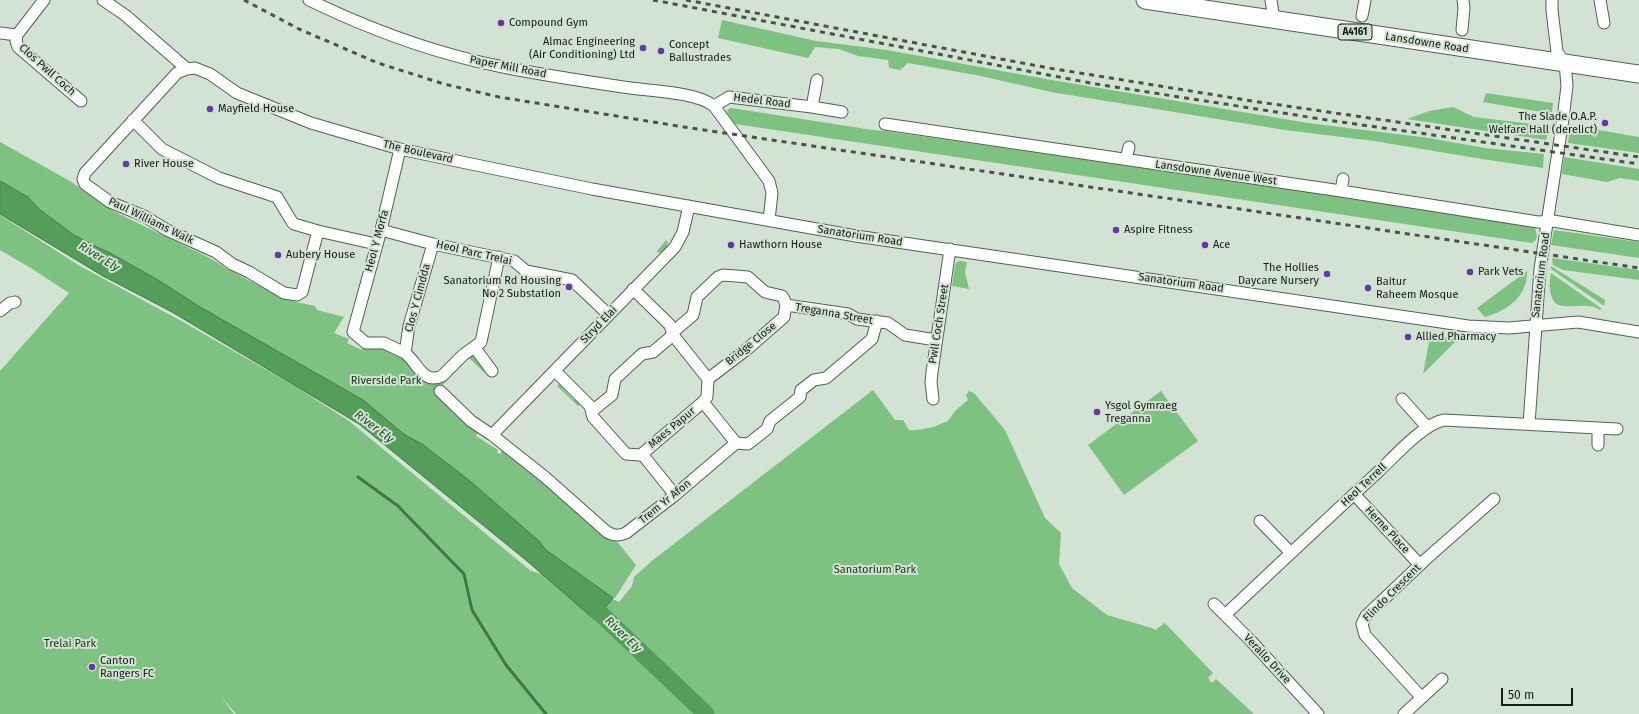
<!DOCTYPE html>
<style>
body{margin:0}
#map{position:relative;width:1639px;height:714px;overflow:hidden;background:#d3e3d3;font-family:"Fira Sans",sans-serif}
canvas{display:block}
.scale{position:absolute;left:1501px;top:688px;width:72px;height:18px;box-sizing:border-box;border:2px solid #151b16;border-top:0;padding-left:5px;font-size:12px;line-height:14px;white-space:nowrap;color:#151b16;-webkit-text-stroke:3px #d3e3d3;paint-order:stroke}
</style>
<div id="map">
<canvas width="1639" height="714"></canvas>
<div class="scale">50 m</div>
</div>
<script>
const context = document.querySelector('canvas').getContext('2d');
context.lineJoin = 'round';
function fillPath(path, color) {
  context.fillStyle = color;
  context.fill(path, 'evenodd');
}
function strokePath(path, color, width, dash) {
  context.strokeStyle = color;
  context.lineWidth = width;
  context.lineCap = dash ? 'butt' : 'round';
  context.setLineDash(dash || []);
  context.stroke(path);
}
function write(font, color, halo, rows, align = 'center') {
  context.font = font + ' "Fira Sans",sans-serif';
  context.lineWidth = 4;
  context.setLineDash([]);
  context.textBaseline = 'middle';
  context.strokeStyle = halo;
  context.fillStyle = color;
  for (const [text, x, y, turn = 0] of rows) {
    context.save();
    context.translate(x, y);
    context.rotate((+turn || 0) * Math.PI / 180);
    context.textAlign = isNaN(turn) ? turn : align;
    if (halo) context.strokeText(text, 0, 0);
    context.fillText(text, 0, 0);
    context.restore();
  }
}
const green = new Path2D(`
 M 722,20 L 816,41 L 887,50 L 1046,79 L 1308,123 L 1429,138 L 1485,148 L 1544,154 L 1543,168 L 1482,159 L 1374,141 L 1285,130 L 1051,92 L 981,76 L 908,63 L 900,70 L 889,68 L 888,60 L 858,56 L 839,49 L 815,47 L 808,58 L 718,38 Z
 M 1486,93 L 1553,103 L 1552,112 L 1547,113 L 1483,102 Z
 M 1453,107 L 1474,117 L 1550,126 L 1546,140 L 1407,119 L 1429,111 Z
 M 731,108 L 873,130 L 885,131 L 1128,166 L 1351,196 L 1357,199 L 1535,227 L 1537,237 L 1535,241 L 1532,243 L 735,124 L 727,112 L 728,109 Z
 M 1587,128 L 1639,137 L 1639,153 L 1568,143 L 1570,129 Z
 M 0,142 L 70,181 L 115,212 L 210,258 L 229,270 L 287,300 L 315,306 L 317,310 L 344,317 L 334,333 L 349,339 L 347,343 L 362,350 L 364,346 L 381,346 L 405,358 L 423,380 L 471,355 L 497,369 L 489,377 L 469,358 L 437,391 L 479,431 L 476,436 L 498,450 L 497,453 L 500,454 L 503,449 L 616,540 L 636,565 L 615,598 L 613,598 L 546,550 L 539,541 L 470,481 L 422,444 L 405,435 L 363,400 L 200,307 L 158,280 L 110,253 L 97,247 L 74,235 L 39,209 L 28,197 L 0,181 Z
 M 1564,157 L 1639,169 L 1639,181 L 1620,178 L 1607,182 L 1562,174 Z
 M 0,215 L 80,266 L 185,323 L 296,387 L 349,421 L 531,571 L 588,587 L 619,602 L 632,586 L 634,577 L 653,560 L 873,390 L 895,420 L 903,420 L 909,430 C 915,431 933,428 938,425 C 942,424 943,422 947,422 L 956,410 L 968,400 L 966,395 L 969,391 L 974,393 L 1005,430 L 1045,518 L 1061,533 L 1059,564 L 1072,588 L 1107,615 L 1152,628 L 1155,630 L 1165,623 L 1213,673 L 1208,678 L 1212,683 L 1216,679 L 1254,714 L 236,714 L 220,695 L 234,714 L 0,714 L 0,371 L 69,293 L 34,270 L 0,250 Z
 M 1554,230 L 1639,242 L 1639,258 L 1551,245 Z
 M 666,240 L 668,242 L 667,248 L 664,251 L 658,253 L 657,251 Z
 M 1552,258 L 1639,270 L 1639,280 L 1563,270 L 1553,265 Z
 M 960,261 L 967,262 L 965,272 L 969,289 L 952,286 L 955,265 L 957,262 Z
 M 1551,266 L 1605,300 L 1604,306 L 1551,269 Z
 M 1527,271 C 1528,296 1507,311 1485,317 L 1477,308 Z
 M 1551,273 L 1602,309 L 1600,310 C 1587,301 1571,310 1556,304 C 1548,294 1549,285 1551,273 Z
 M 1438,337 L 1459,338 L 1423,374 L 1429,342 L 1431,339 Z
 M 560,383 L 564,386 L 562,388 L 574,400 L 577,398 L 582,403 L 578,406 L 557,386 Z
 M 1161,391 L 1198,441 L 1124,495 L 1088,445 Z`);
const water = new Path2D(`
 M 0,181 L 28,197 L 39,209 L 74,235 L 97,247 L 110,253 L 158,280 L 200,307 L 363,400 L 405,435 L 422,444 L 470,481 L 539,541 L 546,550 L 613,598 L 595,620 L 527,561 L 359,424 L 172,312 L 103,276 L 0,214 Z`);
const stream = new Path2D(`
 M 358,477 L 398,506 L 464,574 L 472,610 L 506,665 L 546,714`);
const river = new Path2D(`
 M 584,598 L 706,714`);
const street = new Path2D(`
 M 44,0 L 17,35 L 16,41 L 18,47 L 81,101
 M 103,0 L 125,15 L 187,69 L 195,68 L 210,74 L 237,93 L 311,123 L 400,149 L 452,160 L 592,189 L 856,236 L 1468,326 L 1509,328 L 1578,322 L 1639,332
 M 309,0 C 371,30 436,54 503,67 C 543,75 583,81 623,87 C 647,91 695,91 714,106 L 769,181 L 772,193 L 769,220
 M 1271,0 L 1274,20
 M 1600,0 L 1604,23
 M 1362,16 L 1365,0
 M 1462,30 L 1464,8 L 1463,0
 M 0,33 L 17,35
 M 187,69 L 177,73 L 85,173 L 83,179 L 85,184 L 110,202 L 144,216 L 167,230 L 216,252 L 232,264 L 249,272 L 284,293 L 297,295 L 302,292 L 318,231
 M 714,106 L 729,97 L 812,107 L 817,80
 M 812,107 L 842,112
 M 133,120 L 162,149 L 219,178 L 277,197 L 292,222 L 294,224 L 318,231 L 376,244
 M 885,124 L 1341,191 L 1538,222 L 1553,221 L 1639,235
 M 400,149 L 381,230 L 353,332 L 366,343 L 384,343 L 405,353
 M 1126,159 L 1129,147
 M 1341,191 L 1343,179
 M 381,230 L 433,244 L 514,261 L 526,271 L 572,280 L 609,315
 M 433,244 L 409,326 L 405,353 C 418,363 423,385 442,376 L 463,355 L 481,342 L 499,257
 M 633,289 L 670,325 L 673,335 L 708,379 L 707,397 L 703,402 L 736,443
 M 0,311 L 10,303 L 15,302
 M 673,332 L 693,315 L 697,297 L 718,277 L 723,275 L 748,277 L 765,292 L 782,296 L 784,299 L 786,305 L 848,314 L 857,319 L 888,323 L 905,335 L 936,340
 M 475,348 L 492,371
 M 555,371 L 590,406 L 593,417 L 626,454 L 639,455 L 642,454 L 675,495
 M 708,379 L 746,350 L 784,317 L 786,305
 M 440,391 L 471,421 L 492,435 L 545,477 L 607,532 C 614,536 619,536 626,533 L 675,495 L 736,443 L 748,444 L 767,429 L 770,421 L 800,397 L 801,390 L 814,380 L 826,378 L 872,339 L 877,321
 M 933,399 L 931,382 L 932,372 L 950,249
 M 1402,399 L 1427,427
 M 592,411 L 612,395 L 615,379 L 642,354 L 653,352 L 673,335
 M 1529,424 L 1540,269 L 1563,119 L 1567,86 L 1565,63 L 1557,52 L 1552,10 L 1552,0
 M 492,435 L 675,247 L 683,232 L 689,206
 M 1598,445 L 1598,428
 M 642,454 L 703,402
 M 1354,494 L 1420,565
 M 1260,521 L 1291,553
 M 1214,604 L 1251,641 L 1318,714
 M 1225,615 C 1276,567 1327,519 1378,472 C 1395,456 1423,424 1444,420 L 1617,429
 M 1421,697 L 1365,635 L 1362,624 L 1366,616 L 1425,560 L 1494,499
 M 1404,714 L 1442,679`);
const primary = new Path2D(`
 M 1145,0 L 1639,74`);
const rail = new Path2D(`
 M 244,0 L 299,29 L 378,63 L 444,84 L 499,97 L 684,127 L 1639,268
 M 653,0 L 1096,84 L 1334,121 L 1639,164
 M 686,0 L 1049,68 L 1252,101 L 1639,157`);
const markers = [
 [501,23,4,"#6437af"],
 [643,48,4,"#6437af"],
 [661,51,4,"#6437af"],
 [210,109,4,"#6437af"],
 [1605,123,4,"#6437af"],
 [126,164,4,"#6437af"],
 [1116,230,4,"#6437af"],
 [731,245,4,"#6437af"],
 [1205,245,4,"#6437af"],
 [278,255,4,"#6437af"],
 [1470,272,4,"#6437af"],
 [1327,274,4,"#6437af"],
 [569,287,4,"#6437af"],
 [1368,288,4,"#6437af"],
 [1408,337,4,"#6437af"],
 [1097,412,4,"#6437af"],
 [92,667,4,"#6437af"]
];
const shields = [
 [1355,32,34]
];
const shieldNames = [
 ["A4161",1355,32]
];
const poiNames = [
 ["Compound Gym",509,23],
 ["Almac Engineering",635,42,"right"],
 ["(Air Conditioning) Ltd",635,55,"right"],
 ["Concept",669,45],
 ["Ballustrades",669,58],
 ["Mayfield House",218,109],
 ["The Slade O.A.P.",1597,117,"right"],
 ["Welfare Hall (derelict)",1597,130,"right"],
 ["River House",134,164],
 ["Aspire Fitness",1124,230],
 ["Hawthorn House",739,245],
 ["Ace",1213,245],
 ["Aubery House",286,255],
 ["The Hollies",1319,268,"right"],
 ["Daycare Nursery",1319,281,"right"],
 ["Park Vets",1478,272],
 ["Sanatorium Rd Housing",561,281,"right"],
 ["No 2 Substation",561,294,"right"],
 ["Baitur",1376,282],
 ["Raheem Mosque",1376,295],
 ["Allied Pharmacy",1416,337],
 ["Ysgol Gymraeg",1105,406],
 ["Treganna",1105,419],
 ["Canton",100,661],
 ["Rangers FC",100,674]
];
const streetNames = [
 ["Lansdowne Road",1427,43,9],
 ["Paper Mill Road",508,67,11],
 ["Clos Pwll Coch",47,70,42],
 ["Hedel Road",762,101,7],
 ["The Boulevard",418,152,13],
 ["Lansdowne Avenue West",1216,173,8],
 ["Paul Williams Walk",151,221,26],
 ["Sanatorium Road",860,236,9],
 ["Heol Y Morfa",377,241,-75],
 ["Heol Parc Trelai",474,253,13],
 ["Sanatorium Road",1541,275,-83],
 ["Sanatorium Road",1181,283,8],
 ["Clos Y Cimdda",418,298,-75],
 ["Treganna Street",834,314,10],
 ["Pwll Coch Street",939,324,-81],
 ["Stryd Elai",599,325,-46],
 ["Bridge Close",751,344,-39],
 ["Maes Papur",672,428,-40],
 ["Heol Terrell",1364,485,-43],
 ["Trem Yr Afon",665,502,-39],
 ["Herne Place",1387,530,47],
 ["Flindo Crescent",1392,593,-45],
 ["Verallo Drive",1267,659,47]
];
const parkNames = [
 ["Riverside Park",386,381],
 ["Sanatorium Park",875,570],
 ["Trelai Park",70,644]
];
const waterNames = [
 ["River Ely",99,257,31],
 ["River Ely",374,427,37],
 ["River Ely",623,635,44]
];
fillPath(green, '#7dc280');
fillPath(water, '#539f59');
strokePath(water, '#407745', 1);
strokePath(stream, '#407745', 3);
strokePath(river, '#539f59', 17);
strokePath(street, '#526052', 13);
strokePath(primary, '#526052', 19);
strokePath(street, '#fff', 11);
strokePath(primary, '#fff', 17);
strokePath(rail, '#4a534b', 3, [5, 5]);
for (const [x, y, r, color] of markers) {
  const dot = new Path2D();
  dot.arc(x, y, r, 0, 2 * Math.PI);
  context.fillStyle = color;
  context.fill(dot);
  strokePath(dot, '#d3e3d3', 1.5);
}
for (const [x, y, w] of shields) {
  const box = new Path2D();
  box.roundRect(x - w / 2, y - 8, w, 16, 3);
  context.fillStyle = '#d3e3d3';
  context.fill(box);
  strokePath(box, '#151b16', 1);
}
write('bold 10px', '#151b16', null, shieldNames);
write('11px', '#151b16', '#d3e3d3', poiNames, 'left');
write('11px', '#151b16', '#d3e3d3', streetNames);
write('11px', '#123115', '#d3e3d3', parkNames);
write('italic 12px', '#1a4f20', '#d3e3d3', waterNames);
</script>
